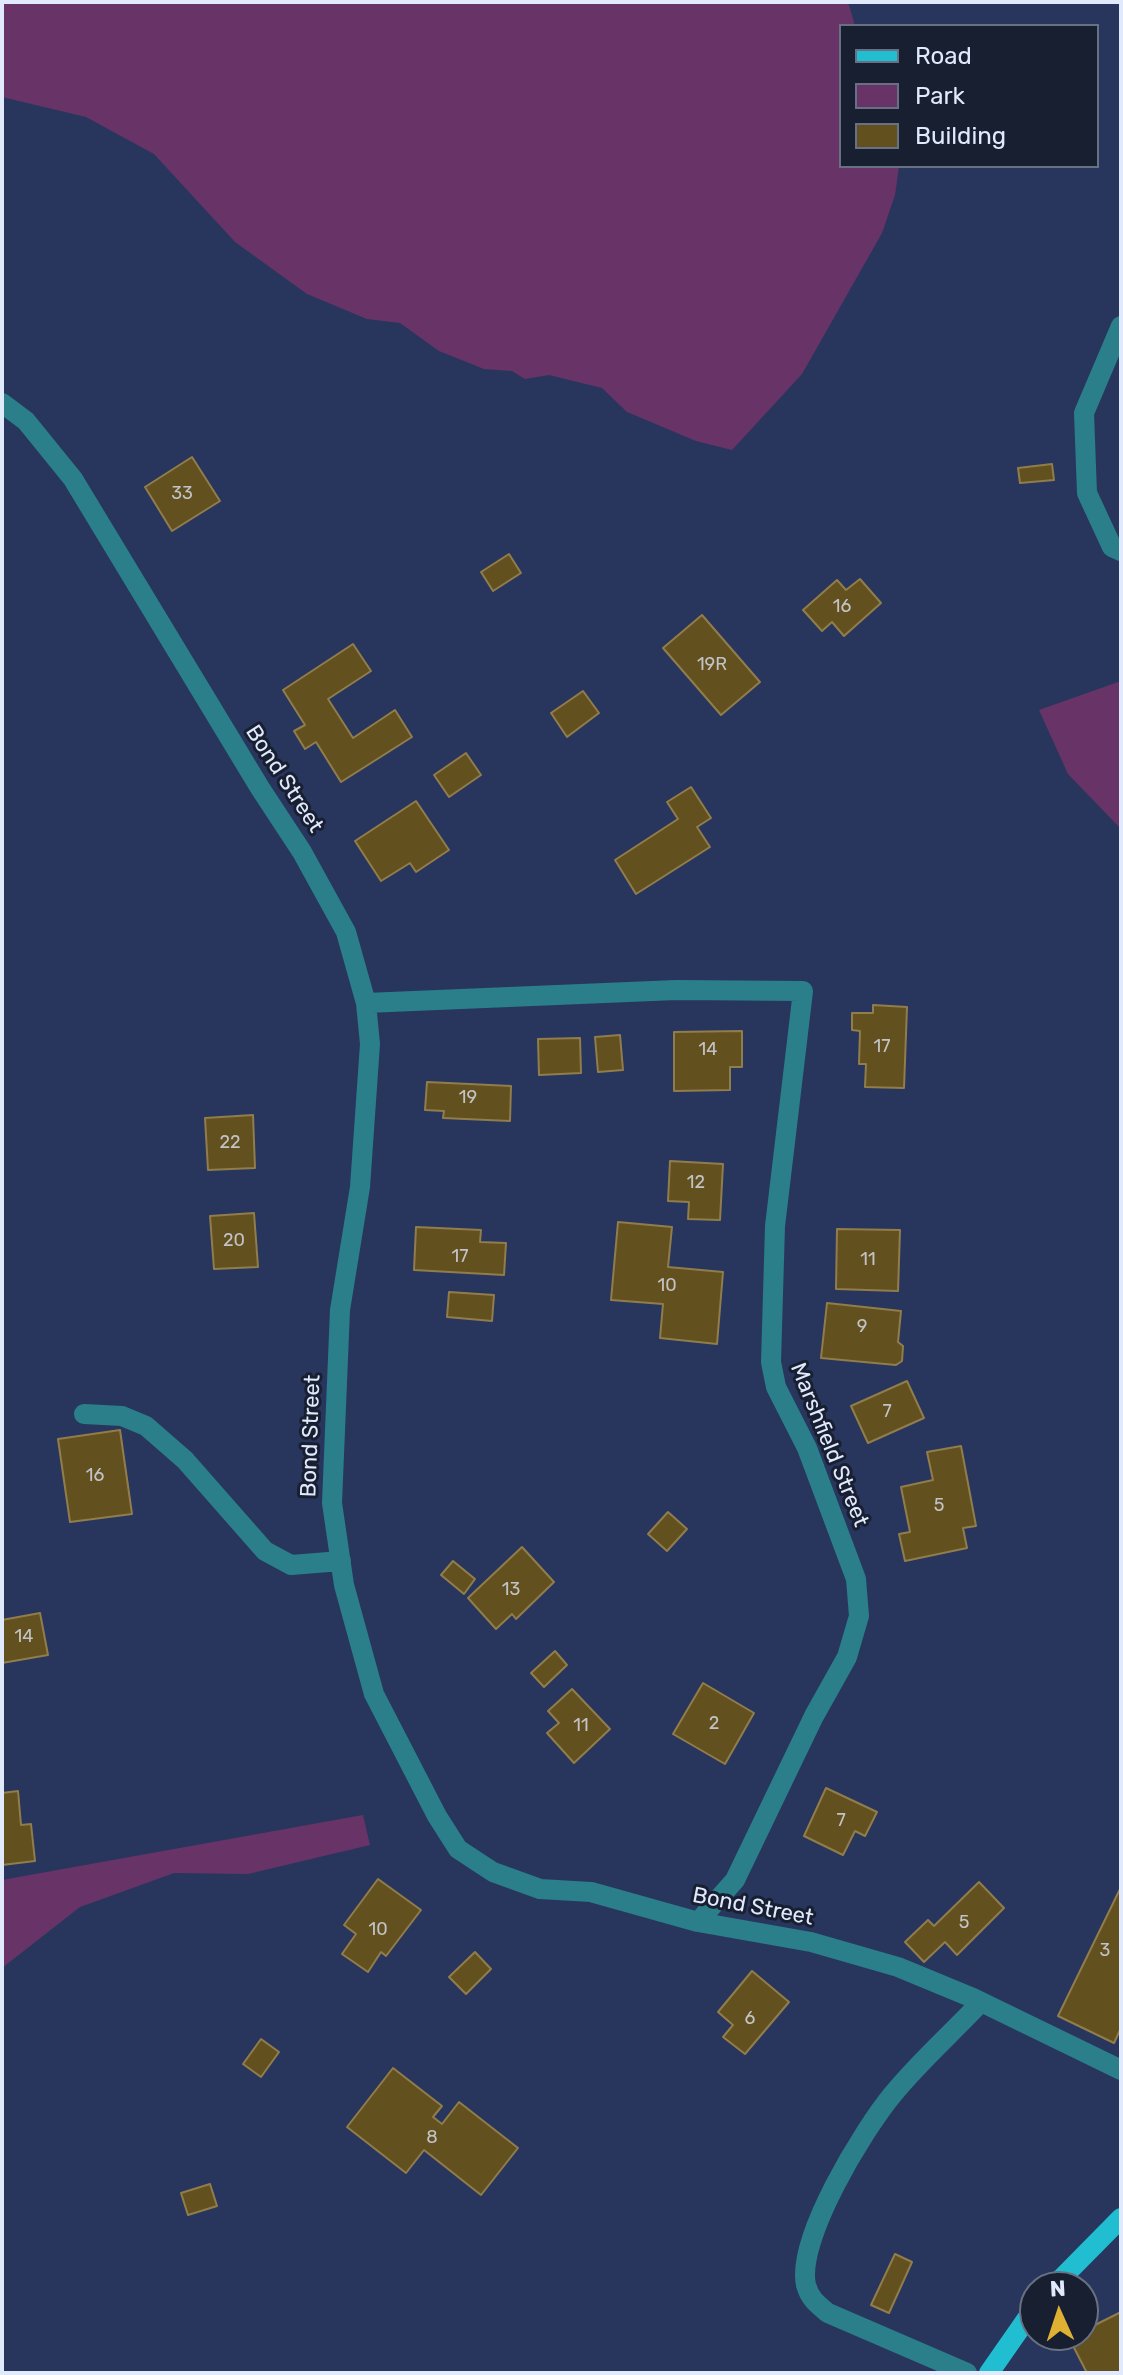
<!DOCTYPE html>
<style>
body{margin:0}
#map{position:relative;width:1123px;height:2375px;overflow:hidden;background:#28365d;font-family:Rubik,sans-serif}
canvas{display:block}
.frame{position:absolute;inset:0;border:4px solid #e1e9fd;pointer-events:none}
.legend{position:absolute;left:839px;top:24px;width:260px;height:144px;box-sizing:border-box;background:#181f31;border:2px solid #687083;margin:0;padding:10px 14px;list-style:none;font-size:24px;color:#e1e9fd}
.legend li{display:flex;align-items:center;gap:16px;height:40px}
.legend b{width:40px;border:2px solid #687083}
.north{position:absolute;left:1019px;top:2271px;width:80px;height:80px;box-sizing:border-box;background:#181f31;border:2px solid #687083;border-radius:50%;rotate:357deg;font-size:22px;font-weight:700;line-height:32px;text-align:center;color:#e1e9fd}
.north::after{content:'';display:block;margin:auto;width:28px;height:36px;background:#deb133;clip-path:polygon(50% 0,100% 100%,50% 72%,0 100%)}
</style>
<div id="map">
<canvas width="1123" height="2375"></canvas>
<div class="frame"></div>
<ul class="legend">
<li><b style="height:10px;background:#21bed1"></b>Road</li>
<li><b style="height:22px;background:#683467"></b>Park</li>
<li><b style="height:22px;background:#63501f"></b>Building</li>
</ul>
<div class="north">N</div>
</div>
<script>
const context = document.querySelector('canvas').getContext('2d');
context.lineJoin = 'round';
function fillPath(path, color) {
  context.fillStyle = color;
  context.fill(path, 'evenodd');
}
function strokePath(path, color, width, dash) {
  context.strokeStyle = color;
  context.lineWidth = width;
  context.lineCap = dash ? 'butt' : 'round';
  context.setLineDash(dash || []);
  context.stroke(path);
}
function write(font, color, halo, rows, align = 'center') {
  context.font = font + ' Rubik,sans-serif';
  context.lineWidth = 6;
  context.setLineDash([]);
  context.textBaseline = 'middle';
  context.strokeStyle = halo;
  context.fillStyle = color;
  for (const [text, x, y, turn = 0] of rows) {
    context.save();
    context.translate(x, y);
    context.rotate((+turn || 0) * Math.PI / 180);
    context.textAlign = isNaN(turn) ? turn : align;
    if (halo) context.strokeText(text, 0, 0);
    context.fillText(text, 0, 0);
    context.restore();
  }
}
const green = new Path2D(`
 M 2,2 L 848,2 L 855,26 L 841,26 L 841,166 L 899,166 L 895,195 L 882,233 L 802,374 L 732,450 L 696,441 L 627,412 L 602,388 L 549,375 L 525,379 L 512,371 L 484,369 L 439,351 L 400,323 L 367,319 L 307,294 L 235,242 L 154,154 L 86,117 L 2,97 Z
 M 1121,681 L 1121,829 L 1068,774 L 1039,710 Z
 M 363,1815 L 370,1845 L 248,1874 L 174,1873 L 80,1907 L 2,1968 L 2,1880 Z`);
const building = new Path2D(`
 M 192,457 L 220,501 L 172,531 L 145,487 Z
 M 1052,464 L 1054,480 L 1020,483 L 1018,468 Z
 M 509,554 L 521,573 L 493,591 L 481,572 Z
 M 860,579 L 881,603 L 844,636 L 832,622 L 822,631 L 803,610 L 837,580 L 846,590 Z
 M 702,615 L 760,682 L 721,715 L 663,648 Z
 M 353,644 L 371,671 L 328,699 L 353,738 L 395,710 L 412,737 L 341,782 L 316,742 L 305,749 L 294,731 L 305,725 L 283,690 Z
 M 583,691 L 599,713 L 567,737 L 551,713 Z
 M 466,753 L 481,775 L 449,797 L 434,775 Z
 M 691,787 L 711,818 L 697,827 L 710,847 L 636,894 L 615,860 L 678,819 L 667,802 Z
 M 416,801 L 449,850 L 416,872 L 410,863 L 381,881 L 355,841 Z
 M 873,1005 L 907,1007 L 904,1088 L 865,1087 L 866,1064 L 859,1064 L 860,1031 L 852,1030 L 852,1013 L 873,1013 Z
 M 742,1031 L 742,1067 L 730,1067 L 730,1090 L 674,1091 L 674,1032 Z
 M 620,1035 L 623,1070 L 598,1072 L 595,1037 Z
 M 580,1038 L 581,1073 L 539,1075 L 538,1039 Z
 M 427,1082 L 511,1086 L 510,1121 L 443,1118 L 444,1111 L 425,1110 Z
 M 253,1115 L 255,1168 L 208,1170 L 205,1118 Z
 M 670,1161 L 723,1164 L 720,1220 L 688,1219 L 689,1202 L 668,1201 Z
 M 254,1213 L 258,1267 L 214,1269 L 210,1216 Z
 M 618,1222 L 672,1227 L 668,1267 L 723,1272 L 717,1344 L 660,1338 L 663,1304 L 611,1300 Z
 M 416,1227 L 481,1230 L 480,1242 L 506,1243 L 504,1275 L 414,1270 Z
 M 837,1229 L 900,1230 L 898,1291 L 836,1289 Z
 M 449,1292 L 494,1295 L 492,1321 L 447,1317 Z
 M 827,1303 L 901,1311 L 898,1342 L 903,1346 L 902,1361 L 896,1365 L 821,1358 Z
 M 907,1381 L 924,1418 L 868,1443 L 851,1406 Z
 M 120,1430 L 132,1514 L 70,1522 L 58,1439 Z
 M 961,1446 L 976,1526 L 963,1528 L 967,1548 L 905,1561 L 899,1534 L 910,1532 L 901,1487 L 933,1480 L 927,1452 Z
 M 668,1512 L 687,1529 L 667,1551 L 648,1534 Z
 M 522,1547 L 554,1582 L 516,1619 L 512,1614 L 496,1629 L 468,1598 Z
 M 453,1561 L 475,1579 L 464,1594 L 441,1575 Z
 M 40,1613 L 48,1655 L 2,1663 L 2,1620 Z
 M 555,1651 L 567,1665 L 544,1687 L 531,1673 Z
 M 703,1683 L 754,1713 L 725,1764 L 673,1734 Z
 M 572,1689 L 610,1729 L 574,1763 L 547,1733 L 559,1723 L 548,1711 Z
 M 826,1788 L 877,1812 L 865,1836 L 855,1831 L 843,1855 L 804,1836 Z
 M 18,1791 L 21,1825 L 31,1824 L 35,1861 L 2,1865 L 2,1793 Z
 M 378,1879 L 421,1910 L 386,1956 L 381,1952 L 368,1972 L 342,1954 L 356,1934 L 344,1925 Z
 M 979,1882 L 1004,1908 L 957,1955 L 945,1942 L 924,1962 L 905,1942 L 928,1920 L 934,1926 Z
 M 1121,1887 L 1121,2028 L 1114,2043 L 1058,2016 Z
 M 475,1952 L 491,1969 L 466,1994 L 449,1977 Z
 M 752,1971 L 789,2002 L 745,2054 L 723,2037 L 733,2025 L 718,2012 Z
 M 261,2039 L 279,2052 L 261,2077 L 243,2064 Z
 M 393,2068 L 442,2106 L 433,2117 L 442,2124 L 459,2102 L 518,2148 L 481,2195 L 424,2150 L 406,2173 L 347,2127 Z
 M 210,2184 L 217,2206 L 188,2215 L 181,2193 Z
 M 895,2254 L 912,2262 L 889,2313 L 871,2305 Z
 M 1121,2312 L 1121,2373 L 1087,2373 L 1069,2338 L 1083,2335 L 1083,2331 Z`);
const minor = new Path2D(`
 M 1121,326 L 1084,413 L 1087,493 L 1112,547 L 1121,551
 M 2,403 L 26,421 L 73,479 L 260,788 L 302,852 L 346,932 L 366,1003 L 370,1044 L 360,1187 L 340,1310 L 332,1503 L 344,1585 L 374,1694 L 437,1816 L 458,1849 L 493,1872 L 540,1889 L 591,1892 L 698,1922 L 811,1942 L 898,1967 L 973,1998 L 1121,2070
 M 366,1003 L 676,990 L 803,991 L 775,1226 L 771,1362 L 776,1387 L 807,1448 L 856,1579 L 859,1616 L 847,1657 L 814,1716 L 735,1880 L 698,1922
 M 84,1414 L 122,1416 L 146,1426 L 185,1460 L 265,1551 L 291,1565 L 341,1561
 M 967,2373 L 828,2313 C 817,2304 810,2299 806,2285 C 796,2239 864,2129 893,2094 C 920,2061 952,2033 981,2002`);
const major = new Path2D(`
 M 1053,2287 L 1121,2218
 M 989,2373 L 1035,2307`);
const numberNames = [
 ["33",182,494],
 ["16",842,607],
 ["19R",712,665],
 ["17",882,1047],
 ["14",708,1050],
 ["19",468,1098],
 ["22",230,1143],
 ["12",696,1183],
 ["20",234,1241],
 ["17",460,1257],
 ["11",868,1260],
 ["10",667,1286],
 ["9",862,1327],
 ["7",887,1412],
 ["16",95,1476],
 ["5",939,1506],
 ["13",511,1590],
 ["14",24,1637],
 ["2",714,1724],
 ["11",581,1726],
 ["7",841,1821],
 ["5",964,1923],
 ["10",378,1930],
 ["3",1105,1951],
 ["6",750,2019],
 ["8",432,2138]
];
const streetNames = [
 ["Bond Street",284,779,57],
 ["Bond Street",311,1436,-88],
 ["Marshfield Street",829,1445,68],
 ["Bond Street",753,1907,11]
];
fillPath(green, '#683467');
fillPath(building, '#63501f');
strokePath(building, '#917d4b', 2);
strokePath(minor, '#2a7f8a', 20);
strokePath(major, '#21bed1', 20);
write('18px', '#c2c3c6', null, numberNames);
write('22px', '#e1e9fd', '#181f31', streetNames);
</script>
